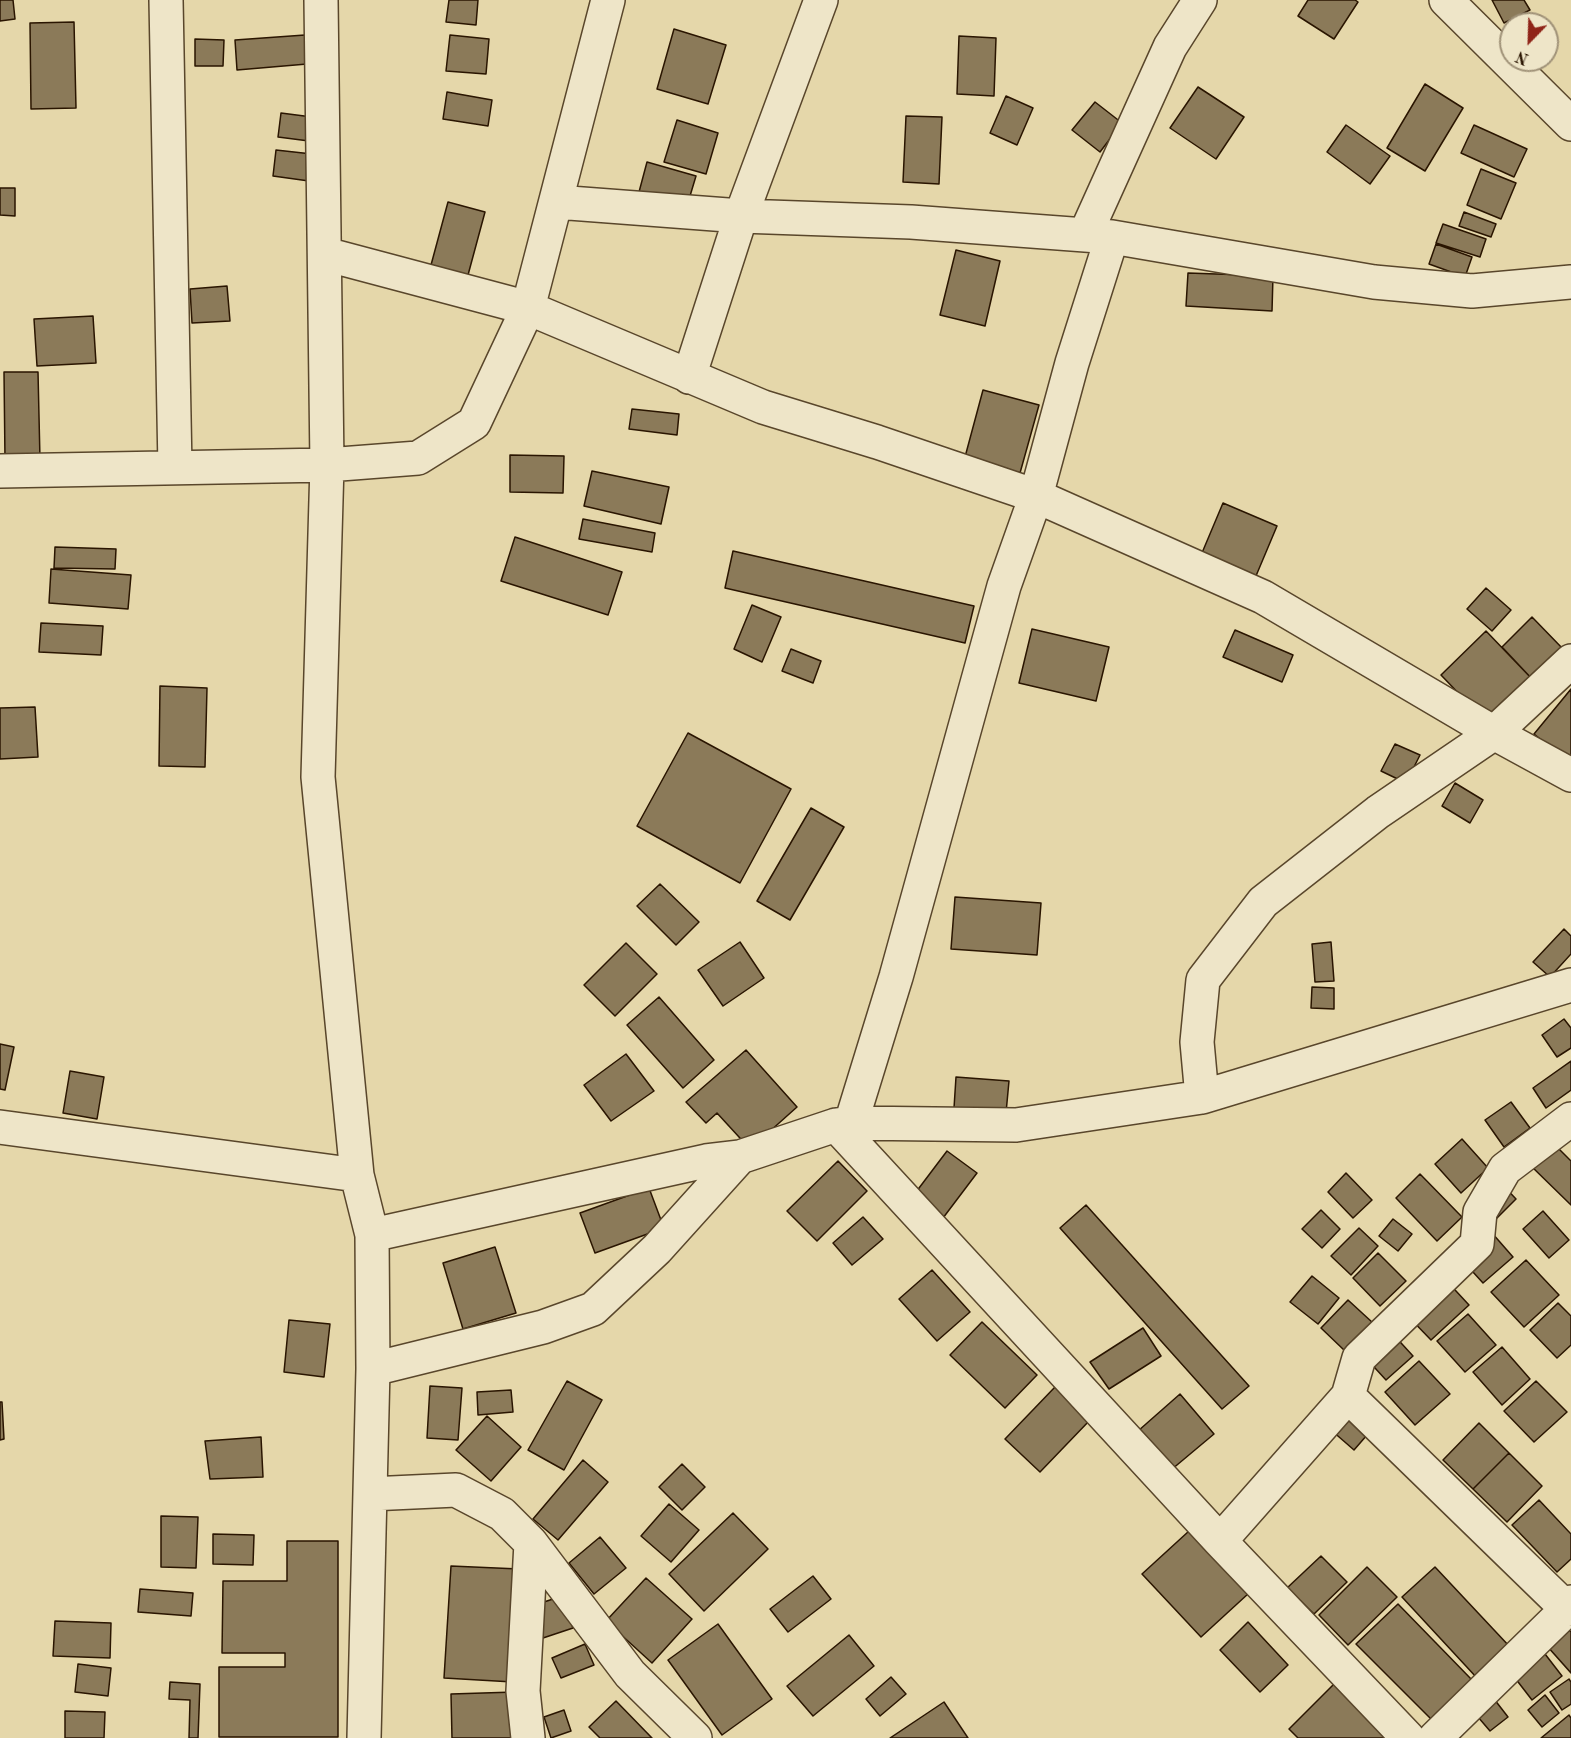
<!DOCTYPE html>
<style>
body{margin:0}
#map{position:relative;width:1571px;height:1738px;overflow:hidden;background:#e5d7aa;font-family:"Old Standard TT",serif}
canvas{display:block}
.north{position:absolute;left:1499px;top:12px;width:60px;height:60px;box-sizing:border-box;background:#eee5c8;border:2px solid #a09278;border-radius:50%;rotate:203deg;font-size:16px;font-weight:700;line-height:24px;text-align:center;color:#2a1501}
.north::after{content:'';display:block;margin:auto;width:21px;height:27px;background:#8f2418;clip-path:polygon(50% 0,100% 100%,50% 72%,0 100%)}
</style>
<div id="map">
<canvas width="1571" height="1738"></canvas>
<div class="north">N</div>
</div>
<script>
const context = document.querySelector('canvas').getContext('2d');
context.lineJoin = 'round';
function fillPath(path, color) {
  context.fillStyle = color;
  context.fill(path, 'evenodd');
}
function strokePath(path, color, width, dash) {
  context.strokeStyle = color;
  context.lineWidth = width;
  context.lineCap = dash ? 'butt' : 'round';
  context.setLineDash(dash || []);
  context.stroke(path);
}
const building = new Path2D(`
 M 0,0 L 13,0 L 15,19 L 0,21 Z
 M 449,0 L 478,0 L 476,25 L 446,22 Z
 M 1308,0 L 1355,0 L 1358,2 L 1334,39 L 1298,16 Z
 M 1492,0 L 1524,0 L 1530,10 L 1504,23 Z
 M 74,22 L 76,108 L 31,109 L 30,23 Z
 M 674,29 L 726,45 L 708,104 L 657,89 Z
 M 305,35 L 307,64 L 237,70 L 235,40 Z
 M 450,35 L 489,39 L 486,74 L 446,71 Z
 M 959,36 L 996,38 L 994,96 L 957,94 Z
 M 195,39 L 224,40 L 223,66 L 195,66 Z
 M 1425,84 L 1463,108 L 1425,171 L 1387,148 Z
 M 1198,87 L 1244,117 L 1216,159 L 1170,128 Z
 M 447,92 L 492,100 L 488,126 L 443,119 Z
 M 1006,96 L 1033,108 L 1017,145 L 990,133 Z
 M 1095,102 L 1122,123 L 1100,152 L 1072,130 Z
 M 281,113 L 312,117 L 309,141 L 278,137 Z
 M 906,116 L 942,117 L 939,184 L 903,182 Z
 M 677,120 L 718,133 L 706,174 L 664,162 Z
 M 1346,125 L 1390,156 L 1370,184 L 1327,152 Z
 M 1474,125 L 1527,149 L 1514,177 L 1461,153 Z
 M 276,150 L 312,154 L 309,181 L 273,176 Z
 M 647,162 L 696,176 L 687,206 L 639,192 Z
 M 1481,169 L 1516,183 L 1501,219 L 1467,205 Z
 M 0,188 L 15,188 L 15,216 L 0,215 Z
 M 448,202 L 485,212 L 468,275 L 431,265 Z
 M 1464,212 L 1496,224 L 1491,237 L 1459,226 Z
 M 1443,224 L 1486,239 L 1480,257 L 1436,243 Z
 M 1436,244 L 1472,257 L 1465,277 L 1429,264 Z
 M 956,250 L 1000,261 L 985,326 L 940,315 Z
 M 1188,273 L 1273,276 L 1272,311 L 1186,306 Z
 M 227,286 L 230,321 L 192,323 L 190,289 Z
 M 93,316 L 96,363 L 37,366 L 34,319 Z
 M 4,372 L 38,372 L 40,460 L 5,460 Z
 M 983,390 L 1039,405 L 1020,473 L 965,457 Z
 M 632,409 L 679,414 L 677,435 L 629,429 Z
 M 510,455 L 564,456 L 563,493 L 510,492 Z
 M 592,471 L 669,487 L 661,524 L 584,506 Z
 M 1223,503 L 1277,526 L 1253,583 L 1199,560 Z
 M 583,519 L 655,533 L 652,552 L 579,539 Z
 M 515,537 L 622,572 L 608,615 L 501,581 Z
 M 55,547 L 116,549 L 115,569 L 54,568 Z
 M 733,551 L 974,606 L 965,643 L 725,588 Z
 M 51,569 L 131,575 L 128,609 L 49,603 Z
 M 1486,588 L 1511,610 L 1492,631 L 1467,609 Z
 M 752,605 L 781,617 L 762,662 L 734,649 Z
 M 1532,617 L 1564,650 L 1533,680 L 1502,647 Z
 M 41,623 L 103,626 L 101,655 L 39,652 Z
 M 1032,629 L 1109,647 L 1096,701 L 1019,683 Z
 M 1235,630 L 1293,655 L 1282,682 L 1223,657 Z
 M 1486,631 L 1533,680 L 1488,724 L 1441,675 Z
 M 791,649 L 821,661 L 813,683 L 782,671 Z
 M 160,686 L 207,688 L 205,767 L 159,766 Z
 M 1571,689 L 1571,764 L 1534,734 Z
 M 35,707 L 38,757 L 0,759 L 0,708 Z
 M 688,733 L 791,789 L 740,883 L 637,826 Z
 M 1395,744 L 1420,755 L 1406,783 L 1381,771 Z
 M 1455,783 L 1483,800 L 1470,823 L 1442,806 Z
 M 811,808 L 844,827 L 790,920 L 757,901 Z
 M 660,884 L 699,922 L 676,945 L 637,906 Z
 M 955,897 L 1041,903 L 1037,955 L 951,949 Z
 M 1564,929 L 1571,936 L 1571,954 L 1550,977 L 1533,962 Z
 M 740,942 L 764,978 L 723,1006 L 698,970 Z
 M 1331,942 L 1334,981 L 1315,982 L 1312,944 Z
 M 626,943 L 657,974 L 615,1016 L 584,985 Z
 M 1312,987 L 1334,988 L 1334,1009 L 1311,1008 Z
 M 659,997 L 714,1060 L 683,1088 L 627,1025 Z
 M 1564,1019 L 1571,1028 L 1571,1048 L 1557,1057 L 1542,1035 Z
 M 0,1044 L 14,1047 L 5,1090 L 0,1089 Z
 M 746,1050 L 797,1107 L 750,1149 L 717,1113 L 706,1123 L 686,1102 Z
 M 626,1054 L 654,1091 L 611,1121 L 584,1085 Z
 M 1571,1061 L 1571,1090 L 1546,1108 L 1533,1088 Z
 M 70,1071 L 104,1077 L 97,1119 L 63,1113 Z
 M 956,1077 L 1009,1081 L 1006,1113 L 954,1108 Z
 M 1511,1102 L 1530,1128 L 1504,1147 L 1485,1120 Z
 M 1462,1139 L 1488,1168 L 1461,1193 L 1435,1164 Z
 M 1551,1141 L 1571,1161 L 1571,1205 L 1529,1164 Z
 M 947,1151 L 977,1173 L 943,1218 L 913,1196 Z
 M 838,1161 L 867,1191 L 817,1241 L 787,1211 Z
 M 1346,1173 L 1372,1200 L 1353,1218 L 1328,1192 Z
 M 1420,1174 L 1462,1217 L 1437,1241 L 1396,1198 Z
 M 1500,1182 L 1516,1199 L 1496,1219 Z
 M 649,1188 L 664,1228 L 595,1253 L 580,1213 Z
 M 1086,1205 L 1249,1386 L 1222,1409 L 1060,1228 Z
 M 1321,1210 L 1340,1229 L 1322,1248 L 1302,1229 Z
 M 1543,1211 L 1569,1240 L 1549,1258 L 1523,1229 Z
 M 863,1217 L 883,1239 L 852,1265 L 833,1243 Z
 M 1393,1219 L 1412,1234 L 1398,1251 L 1379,1236 Z
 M 1359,1228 L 1378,1246 L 1351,1275 L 1331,1256 Z
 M 1492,1233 L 1513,1257 L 1483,1283 L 1462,1260 Z
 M 495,1247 L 516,1313 L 463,1329 L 443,1263 Z
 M 1378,1253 L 1406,1281 L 1380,1306 L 1353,1278 Z
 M 1526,1260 L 1559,1295 L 1524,1327 L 1491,1292 Z
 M 932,1270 L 970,1312 L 937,1341 L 899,1299 Z
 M 1312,1276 L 1339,1298 L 1318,1324 L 1290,1302 Z
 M 1443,1277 L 1469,1305 L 1431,1340 L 1404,1312 Z
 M 1348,1300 L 1373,1323 L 1345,1351 L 1321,1328 Z
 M 1558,1303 L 1571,1316 L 1571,1345 L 1557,1358 L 1530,1330 Z
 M 1468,1314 L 1496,1345 L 1465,1372 L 1437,1341 Z
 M 289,1320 L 330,1324 L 324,1377 L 284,1372 Z
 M 982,1322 L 1037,1375 L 1005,1408 L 950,1355 Z
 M 1143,1328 L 1161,1356 L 1109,1389 L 1090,1362 Z
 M 1391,1332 L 1413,1356 L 1386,1380 L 1364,1356 Z
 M 1502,1347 L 1530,1379 L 1502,1405 L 1473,1372 Z
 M 1419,1361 L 1450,1394 L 1415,1425 L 1385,1392 Z
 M 567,1381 L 602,1400 L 564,1470 L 528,1450 Z
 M 1536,1381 L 1567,1412 L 1534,1442 L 1504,1411 Z
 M 430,1386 L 462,1388 L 458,1440 L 427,1438 Z
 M 1055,1387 L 1090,1420 L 1040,1472 L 1005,1439 Z
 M 511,1390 L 513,1412 L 478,1415 L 477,1392 Z
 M 1180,1394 L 1214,1434 L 1171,1470 L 1138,1431 Z
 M 1348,1394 L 1380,1420 L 1354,1450 L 1323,1423 Z
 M 0,1402 L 2,1402 L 4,1439 L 0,1440 Z
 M 487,1416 L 521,1447 L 491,1481 L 456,1450 Z
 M 1479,1423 L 1509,1453 L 1473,1489 L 1443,1460 Z
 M 261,1437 L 263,1477 L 210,1479 L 205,1441 Z
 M 1509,1453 L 1542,1486 L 1507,1522 L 1473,1489 Z
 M 583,1460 L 608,1482 L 558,1540 L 533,1519 Z
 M 682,1464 L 705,1487 L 682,1510 L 659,1487 Z
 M 1539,1500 L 1571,1534 L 1571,1559 L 1557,1572 L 1512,1525 Z
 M 669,1504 L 699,1530 L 671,1562 L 641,1536 Z
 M 733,1513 L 768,1549 L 704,1611 L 669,1574 Z
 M 161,1516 L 198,1517 L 196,1568 L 161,1567 Z
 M 1189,1531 L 1249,1593 L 1201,1637 L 1142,1574 Z
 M 213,1534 L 254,1535 L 253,1565 L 213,1564 Z
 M 600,1537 L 626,1568 L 594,1594 L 569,1563 Z
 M 287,1541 L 338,1541 L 338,1737 L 219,1737 L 219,1667 L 285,1667 L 285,1653 L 222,1653 L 223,1581 L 287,1581 Z
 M 1321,1556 L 1347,1582 L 1314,1614 L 1287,1588 Z
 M 451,1566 L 519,1569 L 513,1682 L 444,1678 Z
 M 1367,1567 L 1397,1597 L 1348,1645 L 1319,1615 Z
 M 1435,1567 L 1510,1647 L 1477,1678 L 1402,1597 Z
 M 813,1576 L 831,1599 L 788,1632 L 770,1609 Z
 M 646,1578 L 692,1619 L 652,1663 L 606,1621 Z
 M 140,1589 L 193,1593 L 191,1616 L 138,1612 Z
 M 562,1596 L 573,1628 L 543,1638 L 532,1606 Z
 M 1398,1604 L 1473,1681 L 1432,1720 L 1356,1644 Z
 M 1559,1619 L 1571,1632 L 1571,1673 L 1539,1637 Z
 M 55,1621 L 111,1623 L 110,1658 L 53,1656 Z
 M 1248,1622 L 1288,1665 L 1260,1692 L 1220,1650 Z
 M 718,1624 L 772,1699 L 722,1735 L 668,1660 Z
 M 849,1635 L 874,1666 L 813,1716 L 787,1686 Z
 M 1535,1641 L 1562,1676 L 1532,1700 L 1505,1665 Z
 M 585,1644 L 594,1665 L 561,1678 L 552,1658 Z
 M 78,1664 L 111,1668 L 108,1696 L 75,1692 Z
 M 891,1677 L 906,1694 L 880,1716 L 866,1699 Z
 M 1569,1679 L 1571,1682 L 1571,1704 L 1562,1710 L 1550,1692 Z
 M 1338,1680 L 1397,1738 L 1298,1738 L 1289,1729 Z
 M 170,1682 L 200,1684 L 198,1738 L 189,1738 L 190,1700 L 169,1699 Z
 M 515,1692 L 517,1738 L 452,1738 L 451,1694 Z
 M 1491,1695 L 1508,1717 L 1490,1731 L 1472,1710 Z
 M 1545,1695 L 1559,1713 L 1542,1727 L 1528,1710 Z
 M 616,1701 L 652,1738 L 600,1738 L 589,1727 Z
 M 944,1702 L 968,1738 L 890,1738 Z
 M 564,1710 L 571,1731 L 551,1738 L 544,1717 Z
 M 65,1711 L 105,1712 L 104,1738 L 65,1738 Z
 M 1569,1715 L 1571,1718 L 1571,1738 L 1541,1738 Z`);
const minor = new Path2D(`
 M 166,0 L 175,468
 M 321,0 L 327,465 L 318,777 L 357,1175 L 372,1235 L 373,1369 L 364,1738
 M 1446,0 L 1571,124
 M 556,202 L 741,216 L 911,222 L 1112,237 L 1374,282 L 1472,291 L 1571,282
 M 1085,235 L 1170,47 L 1200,0
 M 325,254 L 528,308 L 763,407 L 877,442 L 1036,496 L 1263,597 L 1494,733 L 1571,775
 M 689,377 L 741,216 L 821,0
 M 0,471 L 327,465 L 418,458 L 474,423 L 528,308 L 608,0
 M 1202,1097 L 1197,1042 L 1203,980 L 1263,902 L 1378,812 L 1494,733 L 1571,661
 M 851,1123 L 896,977 L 1004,586 L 1036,496 L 1072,363 L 1112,237
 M 836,1125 L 1220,1541 L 1408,1738
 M 0,1127 L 357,1175
 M 372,1235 L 706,1161 L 740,1157 L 836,1125 L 851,1123 L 1016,1125 L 1202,1097 L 1571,985
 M 373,1369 L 543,1327 L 593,1309 L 657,1249 L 740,1157
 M 1348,1396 L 1567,1609
 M 370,1494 L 456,1490 L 502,1514 L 531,1543 L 523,1691 L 528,1738
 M 1220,1541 L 1348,1396 L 1359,1358 L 1477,1244 L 1480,1212 L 1505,1169 L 1571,1119
 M 531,1543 L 630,1674 L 695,1738
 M 1435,1738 L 1567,1609 L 1571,1602`);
fillPath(building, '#8b7a59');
strokePath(building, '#2a1501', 1.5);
strokePath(minor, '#59462b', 36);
strokePath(minor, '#eee5c8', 33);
</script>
